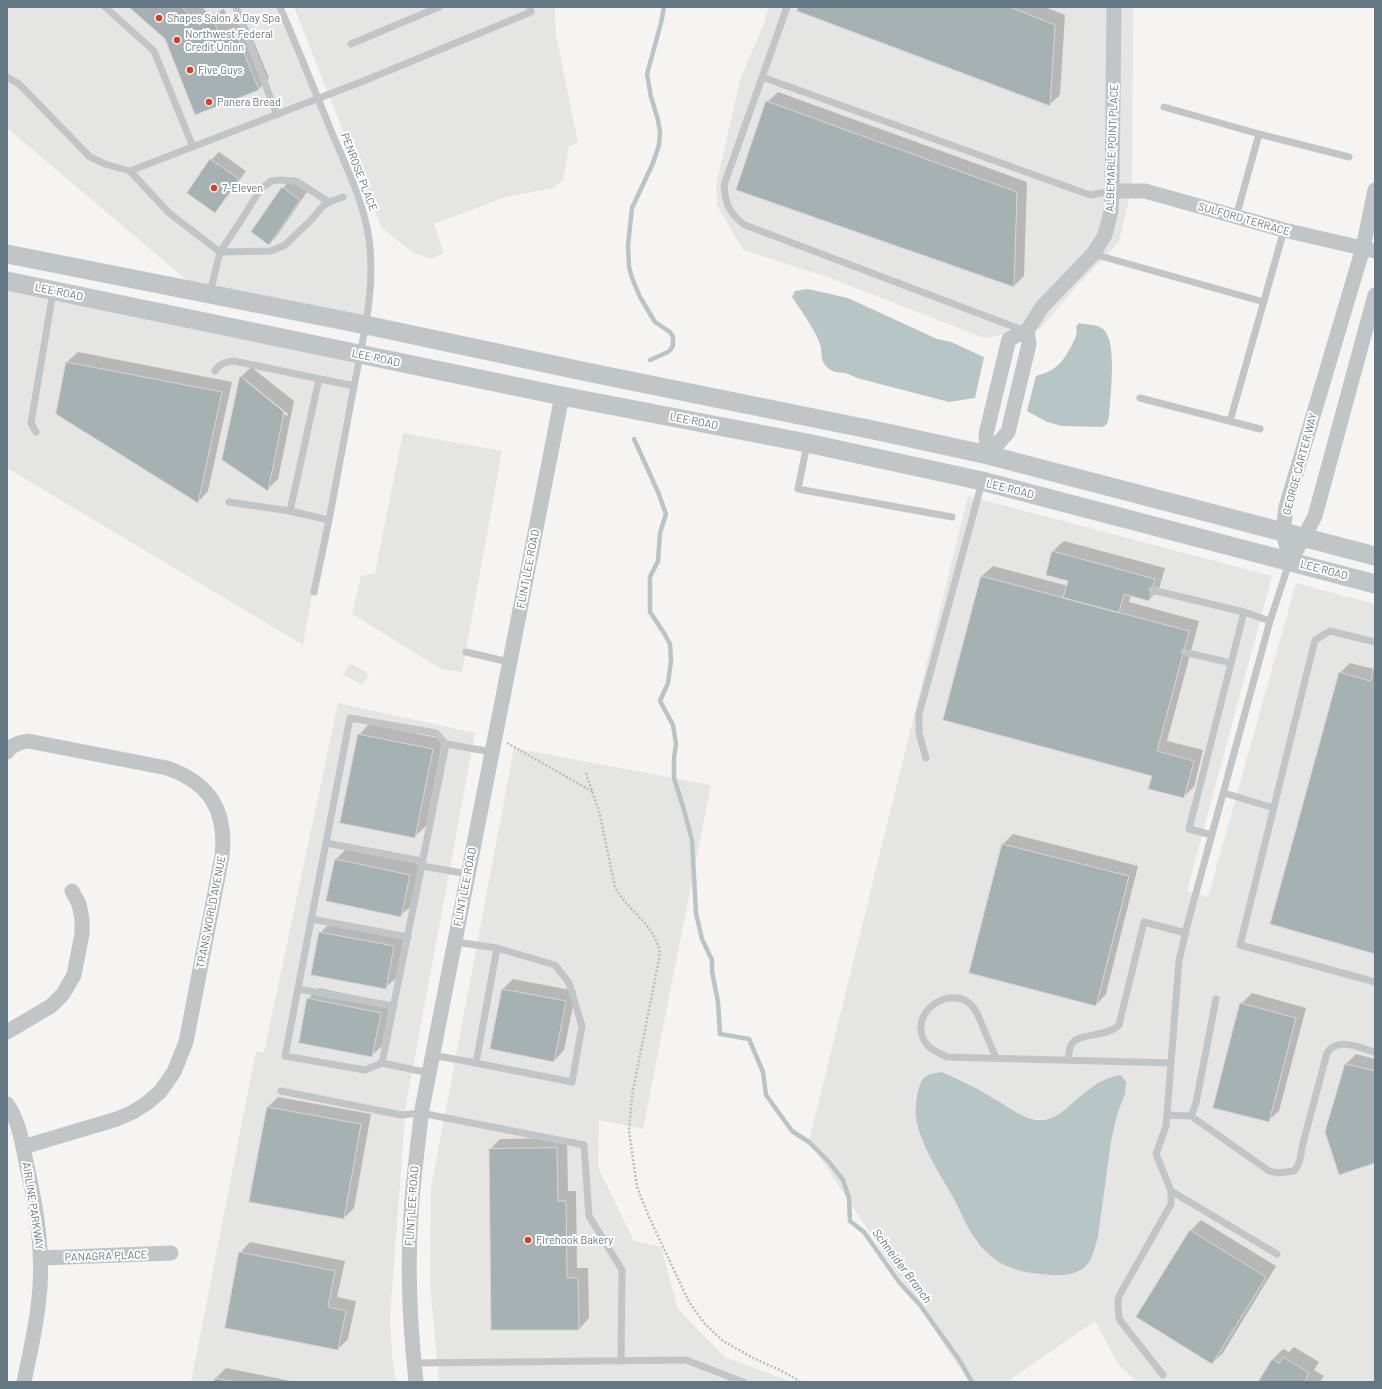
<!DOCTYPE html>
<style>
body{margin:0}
#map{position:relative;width:1382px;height:1389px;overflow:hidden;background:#f5f4f1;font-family:Barlow,sans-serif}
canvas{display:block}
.frame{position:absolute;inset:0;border:8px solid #637882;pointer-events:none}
</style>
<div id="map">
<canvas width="1382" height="1389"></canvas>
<div class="frame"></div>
</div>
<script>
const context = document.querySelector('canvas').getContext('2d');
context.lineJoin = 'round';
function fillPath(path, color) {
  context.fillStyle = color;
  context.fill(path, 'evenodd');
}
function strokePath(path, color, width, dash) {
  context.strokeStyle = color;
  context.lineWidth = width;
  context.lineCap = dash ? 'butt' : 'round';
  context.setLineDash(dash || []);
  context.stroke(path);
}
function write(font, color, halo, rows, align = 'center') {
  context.font = font + ' Barlow,sans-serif';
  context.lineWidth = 4;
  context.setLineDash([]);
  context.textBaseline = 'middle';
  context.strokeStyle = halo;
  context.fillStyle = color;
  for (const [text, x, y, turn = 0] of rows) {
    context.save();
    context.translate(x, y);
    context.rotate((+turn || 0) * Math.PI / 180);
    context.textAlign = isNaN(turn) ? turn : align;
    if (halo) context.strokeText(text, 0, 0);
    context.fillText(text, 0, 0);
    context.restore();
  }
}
const built = new Path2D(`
 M 7,7 L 280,7 L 341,154 L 369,238 L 366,325 L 202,293 L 7,128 Z
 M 294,7 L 555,7 L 556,35 L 578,143 L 569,146 L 563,181 L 553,188 L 506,197 L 434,224 L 444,253 L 431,259 L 413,253 L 381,227 Z
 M 769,7 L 1133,7 L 1132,186 L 1119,242 L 1076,287 L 1040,329 L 984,338 L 825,276 L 743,250 L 717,205 L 716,185 L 740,80 L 765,21 Z
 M 7,289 L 355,358 L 303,645 L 7,468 Z
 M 403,433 L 502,451 L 462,672 L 441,669 L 352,614 L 361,576 L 375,573 Z
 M 968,496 L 1272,576 L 1187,891 L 1208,897 L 1296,583 L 1375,604 L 1375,1382 L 1137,1382 L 1118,1364 L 1095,1321 L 1007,1382 L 969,1382 L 809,1141 ZM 942,1072 L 962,1080 L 1022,1116 L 1034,1119 L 1045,1120 L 1056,1117 L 1067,1109 L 1125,1094 L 1117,1115 L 1111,1142 L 1098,1237 L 1087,1266 L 1074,1273 L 1058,1276 L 993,1258 L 976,1241 L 931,1157 L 922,1135 L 924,1078 L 932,1073 Z
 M 350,663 L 369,674 L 363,685 L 343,675 Z
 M 338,703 L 475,733 L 406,1105 L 390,1317 L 392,1355 L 396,1382 L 191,1382 L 256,1051 L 264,1052 Z
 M 514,748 L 711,785 L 643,1129 L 599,1120 L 598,1167 L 634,1241 L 661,1247 L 678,1309 L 725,1357 L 792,1382 L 439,1382 L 430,1283 L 431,1188 Z`);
const water = new Path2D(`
 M 808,289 L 848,298 L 937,339 L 951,342 L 984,357 L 975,398 L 949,402 L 857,378 C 853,376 849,374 845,373 C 838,372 833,373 828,368 C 821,362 822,357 821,348 C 819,335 800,309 792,297 L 795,291 Z
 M 1079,323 C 1087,325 1097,324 1103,329 C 1118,341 1110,398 1109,417 L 1107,424 L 1102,427 L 1062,426 L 1047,422 L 1027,411 L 1036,376 C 1057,370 1062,363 1072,345 C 1075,338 1078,335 1076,327 Z
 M 942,1072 C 959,1079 975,1087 991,1097 C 1018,1112 1038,1134 1067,1108 C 1084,1094 1098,1078 1121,1075 L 1126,1082 L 1125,1094 L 1117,1115 L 1111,1142 L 1098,1237 C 1095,1246 1093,1258 1087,1265 C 1079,1274 1064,1276 1053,1275 C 1032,1274 1010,1271 993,1258 C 987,1253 980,1246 976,1240 C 968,1229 962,1215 956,1203 C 942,1177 921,1147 916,1118 C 915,1108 917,1083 925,1077 C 930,1073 935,1073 942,1072 Z`);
const shadow = new Path2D(`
 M 130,7 L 202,7 L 210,15 L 224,9 L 230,24 L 244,18 L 269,78 L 259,89 L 196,114 L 166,39 Z
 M 799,7 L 1045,7 L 1065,15 L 1060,95 L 1049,105 Z
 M 778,92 L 1027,182 L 1024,276 L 1014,286 L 767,102 Z
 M 219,152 L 246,171 L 222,204 L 215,212 L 188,193 L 211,160 Z
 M 290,180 L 307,192 L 277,236 L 269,244 L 283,188 Z
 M 78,352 L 232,382 L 208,491 L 198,502 L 57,413 L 67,362 Z
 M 251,367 L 294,401 L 278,479 L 268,489 L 241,377 ZM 246,380 L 288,414 L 287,416 L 246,383 Z
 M 1064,541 L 1165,568 L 1159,589 L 1149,600 L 1131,595 L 1129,602 L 1199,621 L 1167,741 L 1203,750 L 1194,787 L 1183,797 L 1153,775 L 944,719 L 982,576 L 993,566 L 1068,586 L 1069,580 L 1053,551 Z
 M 1350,663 L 1374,669 L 1375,666 L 1375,953 L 1340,673 Z
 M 369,724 L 443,739 L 426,826 L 415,836 L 359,735 Z
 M 1013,834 L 1138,866 L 1106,994 L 1096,1005 L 971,973 L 1003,844 Z
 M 346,849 L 419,864 L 411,906 L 400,916 L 336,859 Z
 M 331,922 L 404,936 L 396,978 L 385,988 L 320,933 Z
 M 513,979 L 576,991 L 564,1050 L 554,1061 L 491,1048 L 503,989 Z
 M 319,988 L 390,1003 L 382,1046 L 371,1056 L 308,999 Z
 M 1252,993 L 1306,1008 L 1279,1111 L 1268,1121 L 1241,1004 Z
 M 1356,1054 L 1375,1059 L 1375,1162 L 1346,1064 Z
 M 278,1097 L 371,1114 L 354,1208 L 344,1218 L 251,1201 L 268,1107 Z
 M 567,1138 L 568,1191 L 576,1191 L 577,1268 L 588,1268 L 589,1318 L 579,1329 L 490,1149 L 500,1139 Z
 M 1201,1220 L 1276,1266 L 1223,1353 L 1212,1363 L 1137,1316 L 1191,1230 Z
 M 250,1242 L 345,1261 L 337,1297 L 356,1301 L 348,1339 L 338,1349 L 240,1253 Z
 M 1294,1347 L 1319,1362 L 1314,1370 L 1324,1376 L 1320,1382 L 1259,1382 L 1273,1359 L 1283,1349 L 1289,1352 Z
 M 226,1368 L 296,1382 L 215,1382 L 216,1378 Z`);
const stream = new Path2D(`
 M 650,360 L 668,352 L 671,349 L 673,345 L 673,337 L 670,332 L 655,322 L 640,297 L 632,278 L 629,267 L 628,245 L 632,208 L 653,163 L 659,145 L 660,132 L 658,120 L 651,97 L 647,74 L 661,23 L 664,7
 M 634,439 L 658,492 L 666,514 L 660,533 L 658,561 L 650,577 L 650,612 L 664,633 L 670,644 L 671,661 L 668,683 L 660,701 L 673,725 L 676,744 L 674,758 L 674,778 L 684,810 L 692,840 L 696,913 L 702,939 L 712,960 L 712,972 L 718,1002 L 720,1034 L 749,1039 L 763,1072 L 766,1095 L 792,1131 L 809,1142 L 829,1162 L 843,1180 L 849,1198 L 850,1221 L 864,1232 L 899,1282 L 920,1305 L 960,1361 L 972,1382`);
const building = new Path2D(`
 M 129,7 L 182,7 L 199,25 L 213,19 L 219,34 L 234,28 L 259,90 L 195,115 L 165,39 Z
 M 798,7 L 1010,7 L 1055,25 L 1050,106 L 797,11 Z
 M 766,101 L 1017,192 L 1014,287 L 736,190 Z
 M 210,159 L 239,179 L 215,213 L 187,193 Z
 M 282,187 L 300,200 L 269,245 L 251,232 Z
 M 66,362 L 222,392 L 198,503 L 56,414 Z
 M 240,376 L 284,412 L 268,491 L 222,460 Z
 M 1052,551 L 1155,579 L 1149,601 L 1124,594 L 1119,613 L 1063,598 L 1068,581 L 1046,575 Z
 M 981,576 L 1189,631 L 1157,751 L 1194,761 L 1184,798 L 1148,789 L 1152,776 L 943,720 Z
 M 1375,662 L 1375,954 L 1270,924 L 1339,672 L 1370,681 Z
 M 358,734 L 433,749 L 415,838 L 340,823 Z
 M 1002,844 L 1129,876 L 1096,1006 L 969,973 Z
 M 335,859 L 410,875 L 401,917 L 326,901 Z
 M 319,932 L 394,946 L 386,989 L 311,975 Z
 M 502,989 L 566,1001 L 554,1062 L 490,1049 Z
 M 307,998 L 381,1013 L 372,1057 L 299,1043 Z
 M 1240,1003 L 1296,1018 L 1269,1122 L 1213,1108 Z
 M 1345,1064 L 1375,1071 L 1375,1163 L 1339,1175 L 1325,1132 Z
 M 267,1107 L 361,1124 L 344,1219 L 249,1202 Z
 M 557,1148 L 558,1201 L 566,1201 L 567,1278 L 578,1278 L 579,1330 L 491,1330 L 489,1149 Z
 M 1190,1230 L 1266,1277 L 1212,1364 L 1136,1317 Z
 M 239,1252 L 335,1271 L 328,1307 L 346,1311 L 338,1350 L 225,1328 Z
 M 1283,1357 L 1309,1373 L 1305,1380 L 1307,1382 L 1258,1382 L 1272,1359 L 1279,1363 Z
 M 215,1378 L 235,1382 L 214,1382 Z`);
const path = new Path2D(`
 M 507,743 L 593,792
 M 586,773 L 599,811 L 615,887 C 628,912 655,923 660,954 L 632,1095 L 629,1131 L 637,1187 L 649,1217 L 689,1302 L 705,1324 L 723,1341 L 755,1359 L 780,1370 L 801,1382`);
const service = new Path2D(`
 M 105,7 L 154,51 L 193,147
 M 236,7 L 277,115
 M 787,7 L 724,185 C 725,203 730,215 745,225 L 1025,331
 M 351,44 L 439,7
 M 7,77 L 19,84 L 90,157 L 105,164 L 130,171 L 366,80 L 531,12 L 530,7
 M 762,77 L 1090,195 L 1112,191
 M 1164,107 L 1259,134 L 1349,157
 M 130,171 L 169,213 L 220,252 L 210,293
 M 1236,217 L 1259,134
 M 220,252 L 240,222 L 260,190 L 271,181 L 279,180 L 296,181 L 329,202
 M 220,252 L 271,251 L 285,245 L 311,220 L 323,206 L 329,202 L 343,197
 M 1093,254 L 1264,302
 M 215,371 C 220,363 226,362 234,361 L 354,386 C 363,338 376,288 369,239 C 364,203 346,166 332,133 C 315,91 298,49 280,7
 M 319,379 L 290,511 L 329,520
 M 1140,398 L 1260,429
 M 1230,421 L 1284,230
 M 36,432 L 31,423 L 53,292
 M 807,444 L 798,489 L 952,517
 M 229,502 L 290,511
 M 1152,590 L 1244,612
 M 314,592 L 329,520 L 354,386
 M 1375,642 L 1330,631 L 1315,640 L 1240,945 L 1375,982
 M 466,652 L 509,662
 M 1184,652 L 1231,663
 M 926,758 L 919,733 L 919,714 L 982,482
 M 1224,793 L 1274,808
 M 1212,835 L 1189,829 L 1244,612 L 1270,621
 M 326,843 L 422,861
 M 422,866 L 468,874
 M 311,919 L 408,937
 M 298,989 L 394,1006
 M 432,1055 L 476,1063 L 497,948 L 455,942
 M 996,1058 L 977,1013 C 957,976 901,1014 928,1046 C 933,1051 941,1054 947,1057 L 1171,1063
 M 1068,1060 C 1069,1056 1069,1049 1071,1045 C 1078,1032 1106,1038 1119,1025 L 1144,922 L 1186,933
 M 382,1063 L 365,1070 L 285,1056 L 350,718 L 436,733 L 446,744
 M 476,1063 L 572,1082 L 582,1026 L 569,983 L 555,965 L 497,948
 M 429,1073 L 382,1063 L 446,744 L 492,752
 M 281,1091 L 401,1115 L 421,1113 L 584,1145 L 589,1216 L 622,1270 L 621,1361
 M 1167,1115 L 1191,1116 L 1269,1171 L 1278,1173 L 1294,1171 C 1300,1164 1301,1156 1302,1147 L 1327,1053 C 1337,1036 1360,1048 1375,1052
 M 1191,1116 L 1196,1103 L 1216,999
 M 1277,1254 L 1171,1191 L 1156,1154 L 1166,1126 L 1179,961 L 1187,926 L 1270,621 L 1289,563
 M 414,1363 L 686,1360 L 743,1382
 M 1163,1375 L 1119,1319 L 1118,1303 L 1119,1296 L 1171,1204 L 1171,1191`);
const minor = new Path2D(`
 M 1112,191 L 1145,191 L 1284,230 L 1375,251
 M 988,455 L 986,434 L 1009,339 L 1027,331 L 1042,307 L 1093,254 L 1104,237 L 1107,227 L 1111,211 L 1112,191 L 1114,7
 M 988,455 L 1008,432 L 1029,344 L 1027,331
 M 1290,561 L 1283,532 L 1286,507 L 1363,248 L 1375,190
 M 1290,561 L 1304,537 L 1315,516 L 1375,295
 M 7,752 L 11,747 L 19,743 L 28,741 L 167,768 C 210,783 227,811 222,856 L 186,1042 L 174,1072 L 160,1092 L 147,1103 L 133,1112 L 117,1119 L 23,1147
 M 7,1032 L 51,1006 L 63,994 L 74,975 L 82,934 L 82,919 L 79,904 L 72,891
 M 7,1104 C 19,1121 22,1142 26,1162 C 37,1209 45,1259 38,1307 C 35,1332 29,1357 24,1382
 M 41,1258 L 171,1253
 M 416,1382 C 410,1327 407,1270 411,1215 C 413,1179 418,1144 422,1109 L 562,396`);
const tertiary = new Path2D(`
 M 7,254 L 366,325 L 587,372 L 878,431 L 988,455 L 1375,556
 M 7,281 L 562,396 L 807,443 L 982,481 L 1375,584`);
const markers = [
 [159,18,4,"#e43a22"],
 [177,40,4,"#e43a22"],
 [190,70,4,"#e43a22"],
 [209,102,4,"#e43a22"],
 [214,188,4,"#e43a22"],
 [528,1240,4,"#e43a22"]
];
const poiNames = [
 ["Shapes Salon & Day Spa",167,18],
 ["Northwest Federal",185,34],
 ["Credit Union",185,47],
 ["Five Guys",198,70],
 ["Panera Bread",217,102],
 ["7-Eleven",222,188],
 ["Firehook Bakery",536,1240]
];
const streetNames = [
 ["ALBEMARLE POINT PLACE",1112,148,-88],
 ["PENROSE PLACE",359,172,69],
 ["SULFORD TERRACE",1244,219,16],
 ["LEE ROAD",59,292,12],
 ["LEE ROAD",376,358,12],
 ["LEE ROAD",694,421,11],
 ["GEORGE CARTER WAY",1300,464,-75],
 ["LEE ROAD",1010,489,14],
 ["FLINT LEE ROAD",528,569,-79],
 ["LEE ROAD",1324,570,15],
 ["FLINT LEE ROAD",465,887,-79],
 ["TRANS WORLD AVENUE",211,912,-79],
 ["AIRLINE PARKWAY",33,1206,81],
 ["FLINT LEE ROAD",412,1206,-86],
 ["PANAGRA PLACE",106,1256,-2]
];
const waterNames = [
 ["Schneider Branch",902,1266,53]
];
fillPath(built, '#e5e6e4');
fillPath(water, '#b7c5c7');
fillPath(shadow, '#0003');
strokePath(stream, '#b7c5c7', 4.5);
fillPath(building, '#a6b1b4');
strokePath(building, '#d6d6d4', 1);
strokePath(path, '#babdbe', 2.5, [2, 2]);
strokePath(service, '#c0c5c7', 7);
strokePath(minor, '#c0c5c7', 15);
strokePath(tertiary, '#c0c5c7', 19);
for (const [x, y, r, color] of markers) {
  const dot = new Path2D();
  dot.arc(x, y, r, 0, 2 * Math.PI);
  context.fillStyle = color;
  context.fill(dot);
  strokePath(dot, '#fff', 1.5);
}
write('11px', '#637882', '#fff', poiNames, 'left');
write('11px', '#637882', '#fff', streetNames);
write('italic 12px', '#5f7b7f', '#fff', waterNames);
</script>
